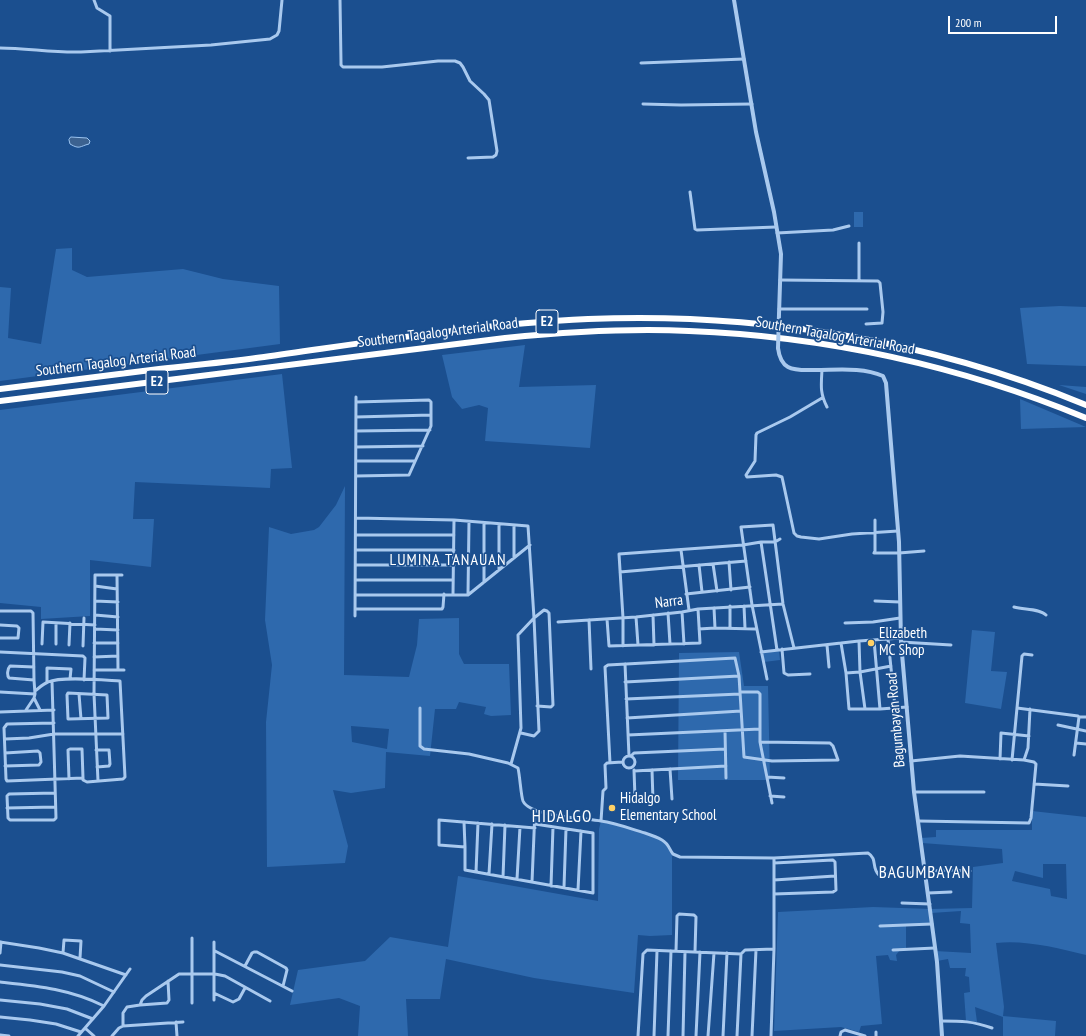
<!DOCTYPE html>
<style>
body{margin:0}
#map{position:relative;width:1086px;height:1036px;overflow:hidden;background:#1b4f8f;font-family:"PT Sans Narrow",sans-serif}
canvas{display:block}
.scale{position:absolute;left:948px;top:16px;width:109px;height:18px;box-sizing:border-box;border:2px solid #fff;border-top:0;padding-left:5px;font-size:12px;line-height:14px;white-space:nowrap;color:#fff;-webkit-text-stroke:3px #1b4f8f;paint-order:stroke}
</style>
<div id="map">
<canvas width="1086" height="1036"></canvas>
<div class="scale">200 m</div>
</div>
<script>
const context = document.querySelector('canvas').getContext('2d');
context.lineJoin = 'round';
function fillPath(path, color) {
  context.fillStyle = color;
  context.fill(path, 'evenodd');
}
function strokePath(path, color, width, dash) {
  context.strokeStyle = color;
  context.lineWidth = width;
  context.lineCap = dash ? 'butt' : 'round';
  context.setLineDash(dash || []);
  context.stroke(path);
}
function write(font, color, halo, rows, align = 'center') {
  context.font = font + ' "PT Sans Narrow",sans-serif';
  context.lineWidth = 3.5;
  context.setLineDash([]);
  context.textBaseline = 'middle';
  context.strokeStyle = halo;
  context.fillStyle = color;
  for (const [text, x, y, turn = 0] of rows) {
    context.save();
    context.translate(x, y);
    context.rotate((+turn || 0) * Math.PI / 180);
    context.textAlign = isNaN(turn) ? turn : align;
    if (halo) context.strokeText(text, 0, 0);
    context.fillText(text, 0, 0);
    context.restore();
  }
}
const green = new Path2D(`
 M 854,212 L 863,212 L 863,227 L 854,227 Z
 M 72,248 L 72,270 L 87,277 L 183,269 L 223,279 L 279,286 L 280,344 L 0,381 L 0,287 L 11,288 L 8,338 L 41,344 L 56,249 Z
 M 1060,306 L 1086,307 L 1086,366 L 1027,364 L 1020,308 Z
 M 525,345 L 519,387 L 596,385 L 590,448 L 485,441 L 488,408 L 479,405 L 462,409 L 452,397 L 442,355 Z
 M 282,374 L 292,468 L 271,469 L 270,488 L 135,482 L 133,519 L 154,519 L 151,567 L 90,560 L 90,616 L 41,619 L 41,607 L 0,603 L 0,410 Z
 M 1059,385 L 1086,387 L 1086,394 Z
 M 1020,399 L 1086,427 L 1021,429 Z
 M 345,486 L 344,675 L 409,677 L 417,645 L 419,619 L 459,618 L 459,654 L 464,664 L 509,664 L 511,715 L 491,716 L 484,714 L 486,707 L 459,702 L 456,709 L 435,709 L 430,756 L 386,752 L 385,788 L 351,793 L 333,790 L 348,846 L 345,863 L 267,867 L 266,722 L 272,665 L 265,620 L 269,527 L 291,534 L 314,530 L 319,527 L 336,505 ZM 351,726 L 389,729 L 387,749 L 352,742 Z
 M 972,630 L 995,632 L 991,671 L 1007,672 L 1001,709 L 965,703 Z
 M 779,651 L 780,660 L 764,662 L 763,653 Z
 M 739,652 L 744,686 L 768,686 L 770,780 L 678,780 L 679,653 Z
 M 1032,811 L 1086,817 L 1086,955 C 1057,948 1026,940 996,943 L 1004,1007 L 1003,1016 L 1056,1021 L 1055,1036 L 1003,1036 L 1003,1017 L 975,1007 L 977,1022 L 966,1021 L 964,993 L 970,992 L 969,977 L 965,976 L 966,968 L 950,968 L 948,959 L 937,961 L 935,951 L 971,953 L 970,924 L 960,923 L 961,911 L 931,913 L 932,924 L 906,925 L 906,948 L 900,950 L 896,955 L 897,961 L 890,960 L 888,955 L 876,956 L 882,1024 L 861,1026 L 859,1032 L 841,1027 L 774,1031 L 778,912 L 873,907 L 931,909 L 972,908 L 973,867 L 1003,863 L 1002,849 L 922,843 L 921,838 L 936,837 L 936,830 L 1032,830 ZM 1043,864 L 1066,864 L 1067,899 L 1051,896 L 1050,889 L 1012,881 L 1015,871 L 1043,878 Z
 M 601,821 L 630,828 L 664,840 L 672,853 L 672,935 L 650,936 L 638,935 L 634,993 L 534,978 L 446,959 L 440,999 L 406,999 L 408,1036 L 358,1036 L 360,1006 L 339,998 L 290,1005 L 298,970 L 365,961 L 390,937 L 448,947 L 458,876 L 598,901 L 599,829 Z`);
const water = new Path2D(`
 M 71,137 L 87,138 L 90,141 L 89,144 C 80,146 80,150 70,144 L 69,140 Z`);
const minor = new Path2D(`
 M 94,0 L 97,8 L 110,16 L 110,51
 M 340,0 L 341,62 L 341,65 L 343,67 L 382,67 L 438,61 L 455,61 L 460,63 L 463,67 L 470,81 L 484,94 L 489,100 L 497,151 L 496,155 L 493,157 L 468,158
 M 0,48 C 27,48 53,53 81,52 L 211,45 L 270,39 L 277,35 L 279,31 L 282,0
 M 641,63 L 744,59
 M 643,104 L 681,105 L 752,104
 M 690,192 L 695,229 L 697,230 L 776,227
 M 777,233 L 833,230 L 849,226
 M 780,280 L 878,281 L 880,283 L 883,312 L 882,323 L 866,324
 M 859,280 L 859,243
 M 779,309 L 867,309
 M 822,370 C 821,386 820,393 827,407
 M 822,398 L 790,417 L 757,433 L 756,435 L 755,461 L 746,475 L 747,477 L 776,475 L 782,477 L 794,533 L 797,536 L 801,537 L 819,539 L 852,534 L 898,531
 M 356,417 L 431,415
 M 356,431 L 430,430
 M 356,447 L 423,446
 M 356,461 L 415,461
 M 356,476 L 409,475 L 431,426 L 431,402 L 429,400 L 356,402
 M 356,518 L 454,520 L 528,526 L 534,618 L 539,731 L 534,736 L 521,733
 M 875,520 L 875,551 L 874,553 L 899,553 L 924,551
 M 484,523 L 484,582
 M 356,535 L 454,535
 M 761,542 L 777,650
 M 356,550 L 454,550
 M 681,550 L 689,610
 M 514,558 L 514,525
 M 729,562 L 731,590
 M 713,564 L 717,591
 M 356,565 L 454,565
 M 699,565 L 702,592
 M 499,570 L 499,524
 M 620,572 L 746,561
 M 117,575 L 118,670
 M 356,580 L 453,580
 M 95,586 L 117,589
 M 453,594 L 454,520
 M 468,594 L 469,522
 M 686,594 L 750,587
 M 355,595 L 468,595 L 530,545
 M 95,601 L 118,602
 M 875,601 L 900,602
 M 744,606 L 745,628
 M 1014,607 C 1024,610 1039,608 1046,615
 M 714,608 L 715,628
 M 355,609 L 442,609 L 443,607 L 444,594
 M 0,611 L 31,611 L 33,613 L 34,680 L 35,694 L 0,692
 M 682,612 L 684,644
 M 668,613 L 670,644
 M 95,615 L 118,617
 M 653,615 L 654,645
 M 355,616 L 356,397
 M 636,617 L 638,645
 M 607,619 L 609,646 L 700,643 L 698,609
 M 589,620 L 591,669
 M 558,622 L 636,617 L 682,612 L 698,609 L 783,604
 M 845,623 L 873,622 L 900,618
 M 0,625 L 17,626 L 19,628 L 18,638 L 0,638
 M 730,628 L 730,606
 M 95,629 L 118,630
 M 699,629 L 715,628 L 756,629
 M 888,639 L 895,707
 M 874,640 L 880,709
 M 859,641 L 860,672 L 865,709
 M 901,642 L 951,645
 M 94,643 L 118,643
 M 841,643 L 846,673 L 849,709 L 880,709 L 907,707
 M 42,644 L 43,622 L 95,625
 M 56,644 L 56,623
 M 69,645 L 70,623
 M 827,645 L 829,667
 M 83,646 L 84,618
 M 623,646 L 623,618 L 619,554 L 743,545 L 761,542 L 775,542 L 780,539
 M 782,649 L 784,673 L 788,675 L 810,674
 M 0,652 L 83,656 L 85,658 L 84,680
 M 761,652 L 859,641 L 901,638
 M 94,657 L 118,656
 M 625,664 L 629,756
 M 34,667 L 10,666 C 7,669 7,676 9,678 L 34,680
 M 94,670 L 124,670
 M 846,673 L 860,672 L 891,666
 M 767,679 L 752,605 L 741,527 L 773,525 L 783,604 L 794,648
 M 52,681 L 56,818 L 54,820 L 10,820 L 8,818 L 7,796 L 9,794 L 55,793
 M 47,682 L 47,668 L 71,669 L 70,679
 M 625,682 L 739,676
 M 35,691 C 39,688 43,684 48,682 C 61,676 103,680 120,681 L 125,777 L 123,779 L 87,782 L 83,780 L 83,778 L 7,781 L 6,779 L 4,728 L 7,724 L 54,723
 M 740,692 L 758,692 L 760,694 L 760,742 L 772,803
 M 68,693 L 107,695 L 108,718 L 68,719 L 67,695 Z
 M 79,694 L 81,719
 M 34,698 L 40,710
 M 626,699 L 740,694
 M 420,708 L 420,746 L 424,749 L 469,754 L 508,763 L 518,768 C 520,777 521,796 523,801 C 530,817 586,818 601,821 C 616,823 631,829 645,833 C 651,835 657,837 662,840 C 669,844 669,849 673,854 L 680,857 L 774,858 L 868,853 C 878,859 871,868 879,875 L 948,870 L 970,871
 M 1017,708 L 1078,716 L 1079,717 L 1074,755
 M 26,710 L 34,698 L 35,694
 M 0,712 L 54,710
 M 1079,717 L 1086,717
 M 627,718 L 741,711
 M 1058,725 L 1086,731
 M 725,731 L 726,778
 M 628,735 L 760,729
 M 5,739 L 29,738 L 54,734 L 123,734
 M 1076,743 L 1086,744
 M 96,750 L 109,750 L 110,764 L 109,766 L 97,767
 M 5,753 L 38,751 L 40,753 L 41,762 L 39,765 L 5,766
 M623 762a6 6 0 1 1 12 0a6 6 0 1 1-12 0Z
 M 631,756 L 634,753 L 725,749
 M 1000,759 L 1001,733 L 1029,736
 M 1012,760 L 1022,656 L 1024,654 L 1032,655
 M 1024,760 L 1028,748 L 1030,709
 M 911,761 L 960,756 L 1024,760 L 1034,762 L 1036,764 L 1031,818 L 1029,823 L 919,821
 M 610,763 L 605,667 L 608,665 L 735,658 L 739,676 L 744,757 L 772,761 L 838,760 L 833,746 L 830,743 L 760,742
 M 511,764 L 521,728 L 518,635 L 534,618 L 544,610 L 547,611 L 549,613 L 553,705 L 551,707 L 537,706
 M 670,769 L 672,799
 M 634,770 L 635,798
 M 652,770 L 653,801
 M 634,771 L 726,766
 M 767,777 L 784,778
 M 69,779 L 68,750 L 70,749 L 82,749 L 83,778
 M 98,781 L 94,694 L 95,575 L 122,575
 M 1034,784 L 1068,786
 M 914,792 L 984,792
 M 770,796 L 784,797
 M 7,808 L 55,807
 M 601,821 L 603,791 L 606,788 L 605,765 L 607,763 L 622,762
 M 464,822 L 465,847
 M 535,828 L 439,820 L 439,845 L 465,847 L 465,870 L 593,893 L 593,833 L 535,824
 M 476,872 L 478,823
 M 489,874 L 492,824
 M 503,877 L 505,825
 M 517,879 L 520,827
 M 774,880 L 835,876
 M 532,882 L 535,810
 M 551,886 L 553,827
 M 564,887 L 566,829
 M 578,890 L 581,831
 M 928,893 L 951,892
 M 774,894 L 833,892 L 836,890 L 835,862 L 833,860 L 774,863
 M 902,903 L 930,904
 M 880,926 L 932,924
 M 192,938 L 192,1003
 M 0,942 L 39,948 L 63,953 L 126,975
 M 893,950 L 935,948
 M 215,951 L 292,991
 M 676,951 L 677,916 L 679,914 L 694,915 L 696,917 L 695,952
 M 0,953 L 1,942
 M 63,953 L 64,940 L 81,941 L 80,958
 M 0,965 L 62,972 L 80,976 L 114,992
 M 245,966 L 252,953 L 254,952 L 257,952 L 286,968 L 287,970 L 283,986
 M 0,982 C 37,986 70,989 104,1006
 M 214,993 L 233,1002 L 239,999 L 245,988
 M 0,1000 L 40,1004 L 67,1009 L 93,1019
 M 214,1000 L 214,942
 M 140,1005 L 142,1000 L 146,996 L 179,974 L 215,974 L 225,976 L 270,1001
 M 0,1017 L 30,1020 L 56,1024 L 81,1032
 M 941,1021 C 962,1021 972,1021 992,1028
 M 176,1022 L 177,1036
 M 123,1026 L 123,1013 L 127,1007 L 140,1005 L 167,1003 L 169,1000 L 168,981
 M 85,1028 L 94,1036
 M 876,1032 L 876,1036
 M 0,1035 L 9,1036
 M 78,1036 L 104,1006 L 130,969
 M 112,1036 L 119,1028 L 123,1026 L 183,1022
 M 638,1036 L 643,954 L 647,950 L 741,954 L 745,950 L 774,949
 M 654,1036 L 657,951
 M 668,1036 L 671,951
 M 683,1036 L 685,952
 M 696,1036 L 700,952
 M 708,1036 L 714,953
 M 723,1036 L 727,953
 M 737,1036 L 741,954
 M 752,1036 L 756,950
 M 771,1036 L 774,949 L 774,858
 M 840,1036 L 841,1032 L 845,1030 L 865,1036`);
const tertiary = new Path2D(`
 M 734,0 L 756,132 L 774,212 L 781,254 L 779,314
 M 778,348 C 779,356 781,363 788,367 C 795,371 807,370 815,370 C 838,370 862,367 883,376 L 886,383 L 899,542 L 901,642 L 914,792 L 937,962 L 942,1036`);
const motorway = new Path2D(`
 M 0,389 C 53,382 106,376 159,369 C 194,365 229,362 264,357 C 371,342 479,324 588,319 C 757,312 930,340 1086,405
 M 0,401 L 505,338 C 566,332 627,328 689,331 C 825,336 961,366 1086,418`);
const tertiaryBridge = new Path2D(`
 M 778,348 L 779,314`);
const markers = [
 [871,643,4,"#ffd166"],
 [612,808,4,"#ffd166"]
];
const shields = [
 [547,322,22],
 [157,382,22]
];
const shieldNames = [
 ["E2",547,322],
 ["E2",157,382]
];
const streetNames = [
 ["Southern Tagalog Arterial Road",438,333,-7],
 ["Southern Tagalog Arterial Road",835,336,10],
 ["Southern Tagalog Arterial Road",116,362,-7],
 ["Narra",669,602,-7],
 ["Bagumbayan Road",896,720,-95]
];
const poiNames = [
 ["Elizabeth",879,634],
 ["MC Shop",879,651],
 ["Hidalgo",620,799],
 ["Elementary School",620,816]
];
const neighbourhoodNames = [
 ["LUMINA TANAUAN",448,560]
];
const quarterNames = [
 ["HIDALGO",562,817],
 ["BAGUMBAYAN",925,873]
];
fillPath(green, '#2e69ad');
fillPath(water, '#3c6290');
strokePath(water, '#9cc4f0', 1);
strokePath(minor, '#a9c9ee', 3);
strokePath(tertiary, '#a9c9ee', 4);
strokePath(motorway, '#fff', 6);
strokePath(tertiaryBridge, '#a9c9ee', 4);
for (const [x, y, r, color] of markers) {
  const dot = new Path2D();
  dot.arc(x, y, r, 0, 2 * Math.PI);
  context.fillStyle = color;
  context.fill(dot);
  strokePath(dot, '#1b4f8f', 1.5);
}
for (const [x, y, w] of shields) {
  const box = new Path2D();
  box.roundRect(x - w / 2, y - 12, w, 24, 3);
  context.fillStyle = '#1b4f8f';
  context.fill(box);
  strokePath(box, '#fff', 1);
}
write('bold 14px', '#fff', null, shieldNames);
write('15px', '#fff', '#1b4f8f', streetNames);
write('15px', '#fff', '#1b4f8f', poiNames, 'left');
context.letterSpacing = '1px';
write('16px', '#fff', '#1b4f8f', neighbourhoodNames);
context.letterSpacing = '0px';
context.letterSpacing = '1px';
write('17px', '#fff', '#1b4f8f', quarterNames);
context.letterSpacing = '0px';
</script>
